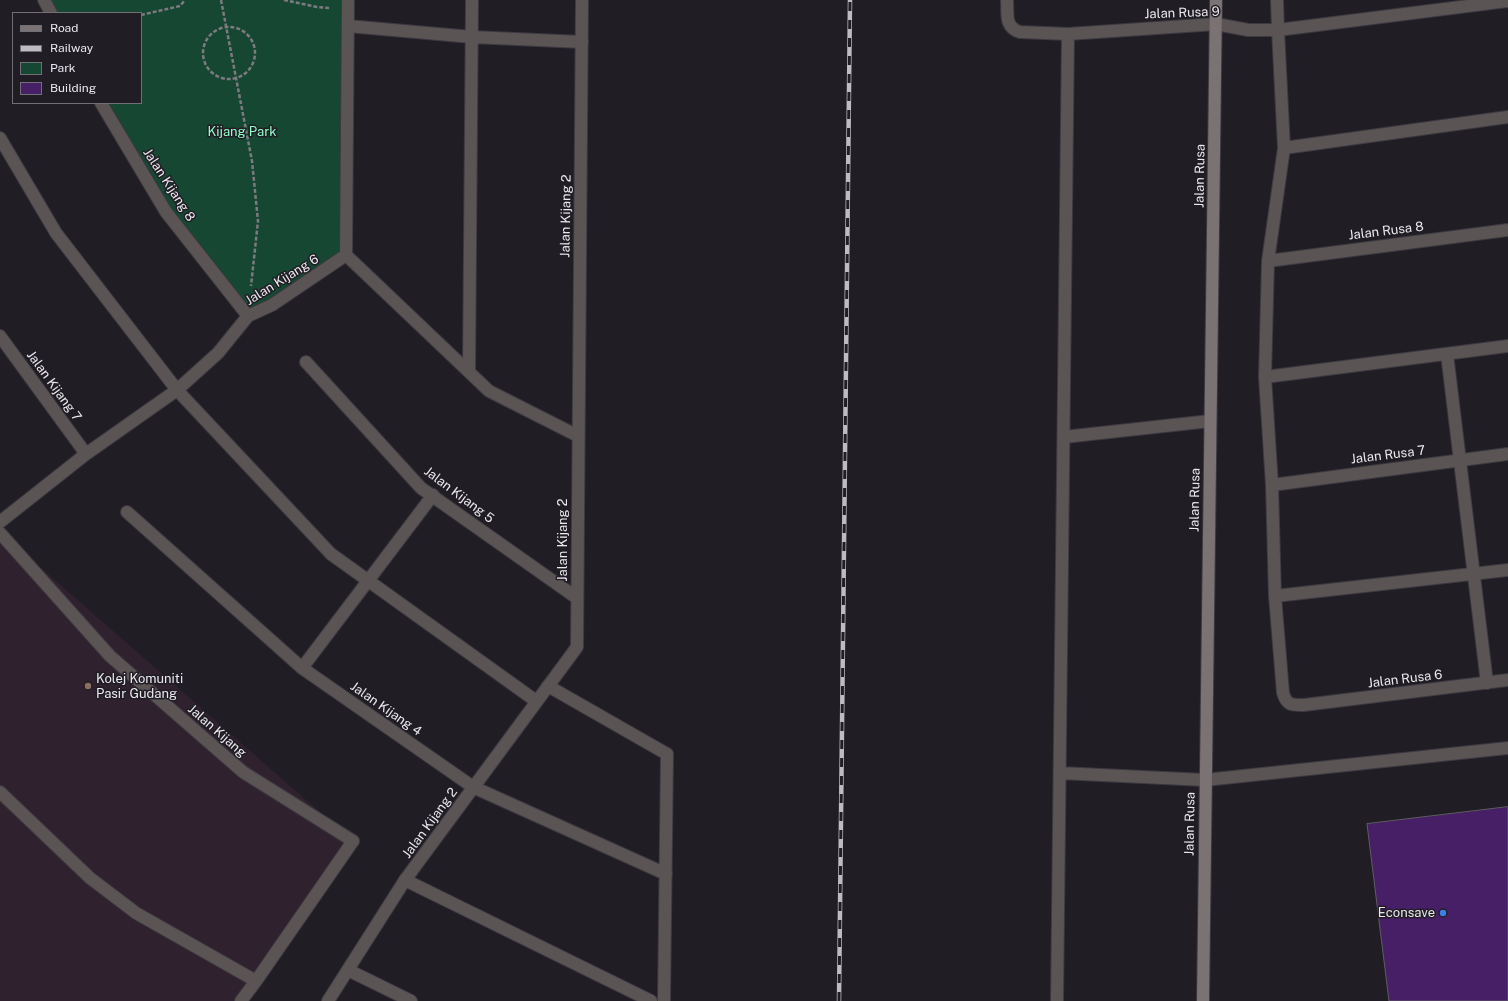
<!DOCTYPE html>
<style>
body{margin:0}
#map{position:relative;width:1508px;height:1001px;overflow:hidden;background:#211d25;font-family:"Public Sans",sans-serif}
canvas{display:block}
.legend{position:absolute;left:12px;top:12px;width:130px;height:92px;box-sizing:border-box;background:#211d25;border:1px solid #716e75;margin:0;padding:5px 7px;list-style:none;font-size:12px;color:#eae7ed}
.legend li{display:flex;align-items:center;gap:8px;height:20px}
.legend b{width:20px;border:1px solid #716e75}
</style>
<div id="map">
<canvas width="1508" height="1001"></canvas>
<ul class="legend">
<li><b style="height:5px;background:#7b7273"></b>Road</li>
<li><b style="height:5px;background:#bfbbc2"></b>Railway</li>
<li><b style="height:11px;background:#154732"></b>Park</li>
<li><b style="height:11px;background:#471f66"></b>Building</li>
</ul>
</div>
<script>
const context = document.querySelector('canvas').getContext('2d');
context.lineJoin = 'round';
function fillPath(path, color) {
  context.fillStyle = color;
  context.fill(path, 'evenodd');
}
function strokePath(path, color, width, dash) {
  context.strokeStyle = color;
  context.lineWidth = width;
  context.lineCap = dash ? 'butt' : 'round';
  context.setLineDash(dash || []);
  context.stroke(path);
}
function write(font, color, halo, rows, align = 'center') {
  context.font = font + ' "Public Sans",sans-serif';
  context.lineWidth = 3;
  context.setLineDash([]);
  context.textBaseline = 'middle';
  context.strokeStyle = halo;
  context.fillStyle = color;
  for (const [text, x, y, turn = 0] of rows) {
    context.save();
    context.translate(x, y);
    context.rotate((+turn || 0) * Math.PI / 180);
    context.textAlign = isNaN(turn) ? turn : align;
    if (halo) context.strokeText(text, 0, 0);
    context.fillText(text, 0, 0);
    context.restore();
  }
}
const education = new Path2D(`
 M 0,532 L 353,841 L 241,1001 L 0,1001 Z`);
const green = new Path2D(`
 M 44,0 L 348,0 L 346,255 L 248,316 L 166,212 L 101,103 L 141,103 L 141,13 L 51,13 Z`);
const building = new Path2D(`
 M 1508,807 L 1508,1001 L 1389,1001 L 1367,824 Z`);
const path = new Path2D(`
 M 221,0 L 252,161 L 258,221 L 251,286
 M 284,0 L 317,7 L 329,8
 M 141,15 L 180,6 L 185,0
 M203 53a26 26 0 1 1 52 0a26 26 0 1 1-52 0Z`);
const lane = new Path2D(`
 M 1277,0 L 1278,30
 M 348,26 L 472,37 L 582,42
 M 0,138 L 56,233 L 177,390 L 331,554 L 536,701
 M 1284,148 L 1508,117
 M 346,255 L 489,391 L 578,436
 M 1447,354 L 1487,683
 M 469,371 L 472,0
 M 1265,377 L 1508,346
 M 1064,437 L 1210,421
 M 1275,596 L 1508,570
 M 302,668 L 433,495
 M 548,686 L 667,754
 M 1060,773 L 1205,780
 M 0,792 L 90,878 L 136,913 L 256,981
 M 405,880 L 651,1001
 M 241,1001 L 256,981 L 353,841
 M 1057,1001 L 1068,34`);
const street = new Path2D(`
 M 44,0 L 51,13
 M 1007,0 C 1008,14 1004,27 1020,32 L 1068,34 L 1216,24 L 1248,30 L 1278,30 L 1508,1
 M 1278,30 L 1284,148 L 1268,261 L 1265,377 L 1272,485 L 1275,596 L 1283,693 C 1287,706 1292,705 1304,705 L 1508,680
 M 101,103 L 166,212 L 248,316
 M 1268,261 L 1508,230
 M 0,336 L 86,454
 M 306,362 L 421,488 L 577,598
 M 1272,485 L 1508,454
 M 127,512 L 302,668 L 473,787 L 666,874
 M 0,522 L 86,454 L 177,390 L 218,353 L 248,316 L 272,305 L 346,255 L 348,0
 M 0,533 L 110,656 L 243,772 L 353,841
 M 1205,780 L 1508,748
 M 348,970 L 411,1001
 M 328,1001 L 405,880 L 577,647 L 582,0
 M 664,1001 L 667,754`);
const secondary = new Path2D(`
 M 1203,1001 L 1216,0`);
const rail = new Path2D(`
 M 839,1001 L 850,0`);
const markers = [
 [88,686,4,"#8d6e63"],
 [1443,913,4,"#3f7fe0"]
];
const streetNames = [
 ["Jalan Rusa 9",1182,13,-2],
 ["Jalan Rusa",1200,176,-89],
 ["Jalan Kijang 8",169,185,57],
 ["Jalan Kijang 2",566,216,-89],
 ["Jalan Rusa 8",1386,231,-7],
 ["Jalan Kijang 6",282,280,-32],
 ["Jalan Kijang 7",54,386,54],
 ["Jalan Rusa 7",1388,455,-7],
 ["Jalan Kijang 5",459,495,37],
 ["Jalan Rusa",1195,500,-89],
 ["Jalan Kijang 2",563,540,-90],
 ["Jalan Rusa 6",1405,679,-7],
 ["Jalan Kijang 4",386,709,35],
 ["Jalan Kijang",217,731,41],
 ["Jalan Kijang 2",430,823,-54],
 ["Jalan Rusa",1190,824,-89]
];
const parkNames = [
 ["Kijang Park",242,132]
];
const poiNames = [
 ["Kolej Komuniti",96,679],
 ["Pasir Gudang",96,694],
 ["Econsave",1435,913,"right"]
];
fillPath(education, '#2f212d');
fillPath(green, '#154732');
fillPath(building, '#471f66');
strokePath(building, '#615c66', 1);
strokePath(lane, '#3d3941', 14);
strokePath(street, '#3d3941', 14);
strokePath(secondary, '#3d3941', 14);
strokePath(path, '#7e7a81', 2.5, [4, 2]);
strokePath(lane, '#5a5454', 12);
strokePath(street, '#5a5454', 12);
strokePath(secondary, '#7b7273', 12);
strokePath(rail, '#bfbbc2', 4.5);
strokePath(rail, '#211d25', 3, [9]);
for (const [x, y, r, color] of markers) {
  const dot = new Path2D();
  dot.arc(x, y, r, 0, 2 * Math.PI);
  context.fillStyle = color;
  context.fill(dot);
  strokePath(dot, '#211d25', 1.5);
}
write('13px', '#eae7ed', '#211d25', streetNames);
write('13px', '#93fcca', '#211d25', parkNames);
write('13px', '#eae7ed', '#211d25', poiNames, 'left');
</script>
